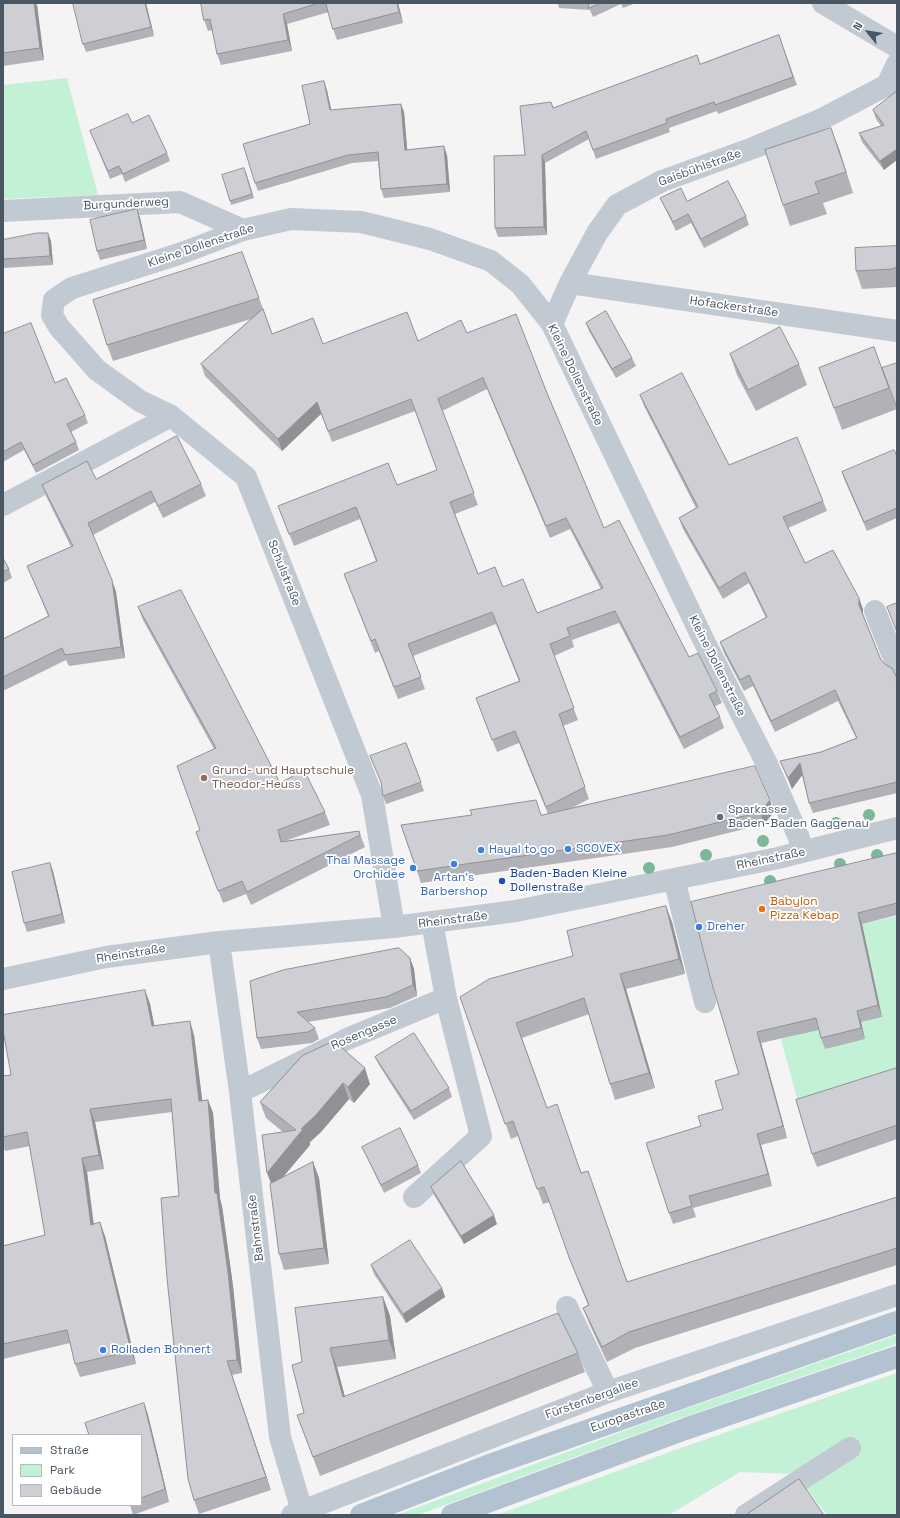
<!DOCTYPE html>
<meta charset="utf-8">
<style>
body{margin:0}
#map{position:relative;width:900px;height:1518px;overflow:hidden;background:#f5f3f3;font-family:"Space Grotesk",sans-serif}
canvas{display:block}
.frame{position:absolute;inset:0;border:4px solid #4a5661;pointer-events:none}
.legend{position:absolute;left:12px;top:1434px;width:130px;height:72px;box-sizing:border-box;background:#fff;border:1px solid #b7bbc0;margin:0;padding:5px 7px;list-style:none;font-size:12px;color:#4a5661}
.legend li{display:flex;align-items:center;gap:8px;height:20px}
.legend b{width:20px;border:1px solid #b7bbc0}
.north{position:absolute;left:848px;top:12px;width:40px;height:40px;-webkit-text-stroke:3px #fff;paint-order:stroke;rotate:300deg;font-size:11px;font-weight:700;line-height:16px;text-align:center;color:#4a5661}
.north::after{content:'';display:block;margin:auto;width:14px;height:18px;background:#4a5661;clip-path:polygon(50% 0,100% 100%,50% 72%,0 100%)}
</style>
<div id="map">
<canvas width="900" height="1518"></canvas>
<div class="frame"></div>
<ul class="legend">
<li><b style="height:5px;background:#b3c2d1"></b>Straße</li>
<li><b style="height:11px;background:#c3f1d5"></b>Park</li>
<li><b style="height:11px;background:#cdcfd5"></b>Gebäude</li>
</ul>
<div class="north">N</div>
</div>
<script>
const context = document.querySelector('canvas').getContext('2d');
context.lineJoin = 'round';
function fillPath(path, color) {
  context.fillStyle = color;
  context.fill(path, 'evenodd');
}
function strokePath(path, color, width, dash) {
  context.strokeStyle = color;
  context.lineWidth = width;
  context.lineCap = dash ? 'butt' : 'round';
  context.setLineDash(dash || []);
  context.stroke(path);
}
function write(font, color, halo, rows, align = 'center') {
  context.font = font + ' "Space Grotesk",sans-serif';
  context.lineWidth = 3.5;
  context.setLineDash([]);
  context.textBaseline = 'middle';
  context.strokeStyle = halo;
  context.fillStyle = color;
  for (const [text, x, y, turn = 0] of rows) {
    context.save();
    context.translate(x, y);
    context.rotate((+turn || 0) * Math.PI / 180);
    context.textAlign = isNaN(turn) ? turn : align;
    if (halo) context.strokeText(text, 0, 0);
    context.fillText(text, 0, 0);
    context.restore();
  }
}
const green = new Path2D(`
 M 67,78 L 98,195 L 3,199 L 3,85 Z
 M 897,916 L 897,1082 L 801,1113 L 781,1039 L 820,1029 L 865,1039 L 861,1022 L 882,1017 L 862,924 Z
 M 897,1335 L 897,1344 L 678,1419 L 418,1515 L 397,1515 L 656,1419 Z
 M 897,1373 L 897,1515 L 827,1515 L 795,1474 L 740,1472 L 669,1515 L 497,1515 L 675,1450 Z`);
const minor = new Path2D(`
 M 823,3 L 897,47
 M 3,211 L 180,202 L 243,230
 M 570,283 L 897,331
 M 552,324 L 570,283 L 597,233 L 617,205 L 662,181 L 753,148 L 820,120 L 887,85 L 897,64
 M 3,505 L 171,416
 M 875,611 L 897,666
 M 674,879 L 705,1002
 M 394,927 L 372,795 L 246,477 L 171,416 L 140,401 L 97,370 L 59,327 L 52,315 L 54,300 L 72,288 L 179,254 L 243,230 L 291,219 L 361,222 L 430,239 L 491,261 L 520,284 L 552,324 L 703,639 L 767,764 L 799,838 L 802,852
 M 219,942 L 240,1092 L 280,1437 L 302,1511
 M 3,979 L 106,957 L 219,942 L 394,927 L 516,911 L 778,858 L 897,828
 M 240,1092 L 347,1039 L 446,998
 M 414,1197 L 481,1136 L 446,998 L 432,922
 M 567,1307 L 608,1392
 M 292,1515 L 608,1392 L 897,1295
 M 746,1515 L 850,1448`);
const major = new Path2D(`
 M 361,1515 L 487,1466 L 897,1322
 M 452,1515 L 688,1428 L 897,1357`);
const trees = [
 [869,815],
 [836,823],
 [763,841],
 [706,855],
 [877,855],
 [840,864],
 [649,868],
 [770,881]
];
const wall = new Path2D(`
 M 3,3 L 37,5 L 44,60 L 3,66 Z
 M 146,3 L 154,36 L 86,52 L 83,44 Z
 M 201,3 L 398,3 L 403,23 L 337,40 L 333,29 L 329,12 L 287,24 L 292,51 L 221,65 L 217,54 L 213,30 L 208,31 L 204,20 Z
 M 558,3 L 636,3 L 623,8 L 621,4 L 593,17 L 590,10 L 559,8 Z
 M 779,35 L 797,85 L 718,114 L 717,111 L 669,128 L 670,132 L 596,159 L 589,139 L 545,163 L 547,235 L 498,237 L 495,228 L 525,155 L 553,108 L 700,64 Z
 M 327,90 L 331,110 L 404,112 L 407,150 L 447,155 L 450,192 L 384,198 L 381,189 L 378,161 L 352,163 L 258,191 L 255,183 L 310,124 Z
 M 897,91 L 884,170 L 862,142 L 859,133 L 881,126 L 876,119 L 873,110 Z
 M 132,123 L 167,153 L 170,161 L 125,182 L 122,174 L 110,179 L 90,131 Z
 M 839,149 L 853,193 L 823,203 L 827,214 L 790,226 L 783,205 Z
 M 246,172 L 254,198 L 231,205 L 230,201 Z
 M 660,198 L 687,201 L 746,216 L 749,225 L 704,248 L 691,223 L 676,231 L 664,206 Z
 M 137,209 L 140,218 L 147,249 L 100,260 L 97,251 Z
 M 3,240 L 51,241 L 53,265 L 3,268 Z
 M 897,246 L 897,287 L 862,289 L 856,271 Z
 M 242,252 L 272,333 L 323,344 L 418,341 L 467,333 L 547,393 L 604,528 L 689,657 L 717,691 L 722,703 L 715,706 L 720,717 L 724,728 L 684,749 L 619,623 L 572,640 L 574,647 L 554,656 L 578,720 L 563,726 L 589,799 L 570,809 L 774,812 L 764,824 L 672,847 L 421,883 L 401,825 L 541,815 L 548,814 L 519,743 L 497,752 L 476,698 L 519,681 L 496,624 L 413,656 L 425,689 L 398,699 L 379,651 L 375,653 L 349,586 L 376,561 L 360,519 L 294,546 L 278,506 L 397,485 L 437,470 L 415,411 L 332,442 L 321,414 L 282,451 L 205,376 L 201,364 L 251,319 L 113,361 L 107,345 ZM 487,389 L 550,538 L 570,529 L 601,589 L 537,613 L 503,587 L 478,574 L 455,514 L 478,505 L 442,411 Z
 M 586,323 L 632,358 L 636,366 L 616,378 L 589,331 Z
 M 3,334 L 55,383 L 85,415 L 88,423 L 71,432 L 76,442 L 79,450 L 36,473 L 24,450 L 3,462 Z
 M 874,347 L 897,409 L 842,430 L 819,368 Z
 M 730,354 L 799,364 L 807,385 L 756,411 L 737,375 Z
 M 640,395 L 729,465 L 823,501 L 827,511 L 788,528 L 805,563 L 863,609 L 863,614 L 881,660 L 897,678 L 897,793 L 813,813 L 809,803 L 802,775 L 792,789 L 780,761 L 821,752 L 856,738 L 838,701 L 775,732 L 753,686 L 744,691 L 724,653 L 720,642 L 766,618 L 749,583 L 723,599 L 683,529 L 679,518 L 696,508 L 644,406 Z
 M 897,456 L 897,518 L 867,531 L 845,481 L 842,472 Z
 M 96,479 L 201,484 L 206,496 L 163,518 L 155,502 L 93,535 L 116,592 L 125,658 L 69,666 L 66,660 L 3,691 L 3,639 L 48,616 L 32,577 L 27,566 L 71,547 L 46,496 L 42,485 Z
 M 3,558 L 9,569 L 12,578 L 3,583 Z
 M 138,607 L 280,783 L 325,812 L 330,825 L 285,841 L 359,831 L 365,847 L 251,905 L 246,894 L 223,903 L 196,832 L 200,830 L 214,749 L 143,620 Z
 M 406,743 L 424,791 L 386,804 L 383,796 Z
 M 897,853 L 897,915 L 862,924 L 882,1017 L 861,1022 L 865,1039 L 825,1049 L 821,1038 L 819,1030 L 761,1043 L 787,1138 L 761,1145 L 772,1186 L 693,1208 L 696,1217 L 673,1224 L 669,1213 L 701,1126 L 723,1109 L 739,1074 L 712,984 Z
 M 50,863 L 53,871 L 65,923 L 27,932 L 24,923 Z
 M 672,922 L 685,974 L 626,989 L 655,1088 L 615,1100 L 610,1084 L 589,1014 L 522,1038 L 547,1108 L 582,1173 L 628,1282 L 897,1197 L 897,1265 L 635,1348 L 607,1362 L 589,1323 L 583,1308 L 588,1305 L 576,1275 L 550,1202 L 543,1204 L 518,1136 L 511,1139 L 460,997 Z
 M 410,958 L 414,969 L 417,996 L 390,1008 L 308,1022 L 315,1028 L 319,1039 L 312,1043 L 261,1049 L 257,1038 L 250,981 Z
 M 145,990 L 150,1004 L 154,1026 L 194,1035 L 202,1100 L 208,1100 L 213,1113 L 220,1199 L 222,1206 L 233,1286 L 242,1373 L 232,1375 L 271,1490 L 199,1514 L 194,1500 L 179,1196 L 172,1112 L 95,1122 L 104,1169 L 87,1172 L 94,1224 L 105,1236 L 136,1364 L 80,1377 L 75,1364 L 70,1343 L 3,1359 L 3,1246 L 45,1235 L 30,1146 L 5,1151 L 3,1145 L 3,1076 L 11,1075 Z
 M 302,1056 L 370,1084 L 354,1103 L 349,1099 L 321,1132 L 310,1142 L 310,1145 L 282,1178 L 313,1162 L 319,1178 L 329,1264 L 284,1270 L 279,1254 L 271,1184 L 283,1132 L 266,1118 L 260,1102 Z
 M 375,1057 L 449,1088 L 452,1097 L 414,1120 L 379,1065 Z
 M 897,1068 L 897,1139 L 817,1167 L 812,1154 Z
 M 362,1147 L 418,1165 L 421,1173 L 384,1193 L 366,1155 Z
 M 431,1187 L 497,1224 L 464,1244 L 434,1195 Z
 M 371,1265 L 442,1288 L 445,1297 L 406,1323 L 374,1274 Z
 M 383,1297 L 390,1316 L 396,1359 L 337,1367 L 345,1397 L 578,1353 L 585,1372 L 320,1476 L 297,1415 L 304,1413 L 302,1362 Z
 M 144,1403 L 148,1415 L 169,1502 L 133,1515 L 130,1505 L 141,1505 L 141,1435 Z`);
const shadedWall = new Path2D(`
 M 34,3 L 36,3 L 37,5 L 44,60 L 40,48 Z
 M 145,3 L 146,3 L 154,36 L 151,27 Z
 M 397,3 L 398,3 L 403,23 L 399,12 Z
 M 283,14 L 287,24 L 292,51 L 288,40 Z
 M 324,81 L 327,90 L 333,118 L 330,110 Z
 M 401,104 L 404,112 L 408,158 L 405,150 Z
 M 831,128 L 839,149 L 853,193 L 846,172 Z
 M 444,146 L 447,155 L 450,192 L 447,184 Z
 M 897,149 L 897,160 L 884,170 L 880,161 Z
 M 542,155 L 545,163 L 547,235 L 544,227 Z
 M 137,209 L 140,218 L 147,249 L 144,240 Z
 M 48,233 L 51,241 L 53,265 L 50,256 Z
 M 317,402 L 321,414 L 282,451 L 278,439 Z
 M 112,580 L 116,592 L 125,658 L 121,647 Z
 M 859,598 L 863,609 L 863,616 L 859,605 Z
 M 800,763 L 803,774 L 792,789 L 788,778 Z
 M 770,800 L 774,812 L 764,824 L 760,812 Z
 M 50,863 L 53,871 L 65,923 L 62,914 Z
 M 666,906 L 672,922 L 685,974 L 679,959 Z
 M 858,913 L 862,924 L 882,1017 L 878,1005 Z
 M 410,958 L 414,969 L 417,996 L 413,985 Z
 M 620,974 L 626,989 L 655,1088 L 649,1073 Z
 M 145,990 L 150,1004 L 157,1039 L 152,1026 Z
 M 857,1011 L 861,1022 L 865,1039 L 861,1028 Z
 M 190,1021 L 194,1035 L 204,1114 L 199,1101 Z
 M 757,1032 L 761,1043 L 787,1138 L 783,1126 Z
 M 365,1068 L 370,1084 L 354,1103 L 348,1087 Z
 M 343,1083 L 349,1099 L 321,1132 L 310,1142 L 310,1145 L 273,1189 L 267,1173 L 301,1129 Z
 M 208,1100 L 213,1113 L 220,1199 L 222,1206 L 233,1286 L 242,1373 L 237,1360 L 215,1193 Z
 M 90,1109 L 95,1122 L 104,1169 L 99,1155 Z
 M 757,1134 L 761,1145 L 772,1186 L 768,1174 Z
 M 82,1158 L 87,1172 L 95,1238 L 91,1225 Z
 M 313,1162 L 319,1178 L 329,1264 L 324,1248 Z
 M 494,1215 L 497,1224 L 464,1244 L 461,1236 Z
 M 100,1222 L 105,1236 L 136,1364 L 131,1351 Z
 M 442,1288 L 445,1297 L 406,1323 L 403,1314 Z
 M 383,1297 L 390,1316 L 396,1359 L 389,1340 Z
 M 330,1348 L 337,1367 L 350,1416 L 343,1397 Z
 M 227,1361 L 232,1375 L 271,1490 L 266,1477 Z
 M 144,1403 L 148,1415 L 169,1502 L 165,1489 Z`);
const building = new Path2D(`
 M 3,3 L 34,3 L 40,48 L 3,53 Z
 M 73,3 L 145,3 L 151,27 L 83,44 Z
 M 201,3 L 319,3 L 283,14 L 288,40 L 217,54 L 210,19 L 204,20 Z
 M 326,3 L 397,3 L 399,12 L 333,29 Z
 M 589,3 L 601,3 L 589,8 Z
 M 779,35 L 793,77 L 715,105 L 714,102 L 666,119 L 667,123 L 593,150 L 586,131 L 542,155 L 544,227 L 495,228 L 494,156 L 525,155 L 520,106 L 551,102 L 553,108 L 697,55 L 700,64 Z
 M 324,81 L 330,110 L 401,104 L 405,150 L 444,146 L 447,184 L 381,189 L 378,152 L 348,155 L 255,183 L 243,144 L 310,124 L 302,86 Z
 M 897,91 L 897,149 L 880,161 L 859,133 L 884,125 L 873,110 Z
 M 128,114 L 132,123 L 149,115 L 167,153 L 123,174 L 119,166 L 108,171 L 90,131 Z
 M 831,128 L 846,172 L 815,182 L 819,193 L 783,205 L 765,150 Z
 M 244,168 L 252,194 L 230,201 L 222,175 Z
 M 728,181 L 746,216 L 701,239 L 688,214 L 673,222 L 660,198 L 681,188 L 687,201 Z
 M 137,209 L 144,240 L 97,251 L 90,220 Z
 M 37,233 L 48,233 L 50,256 L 3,259 L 3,240 Z
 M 897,246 L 897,267 L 892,269 L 856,271 L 855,248 Z
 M 242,252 L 259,298 L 107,345 L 93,300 Z
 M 263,309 L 272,334 L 313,318 L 323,344 L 407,312 L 418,341 L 461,320 L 467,333 L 516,314 L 547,393 L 604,528 L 619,520 L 689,657 L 698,653 L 717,691 L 709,695 L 720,717 L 680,737 L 615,611 L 567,628 L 570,636 L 550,644 L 574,708 L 559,714 L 585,787 L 546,807 L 515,731 L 492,740 L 476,698 L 520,681 L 492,612 L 408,644 L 421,677 L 394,687 L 375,639 L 371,641 L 344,574 L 377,561 L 356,507 L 289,534 L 278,506 L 388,463 L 397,485 L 437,470 L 411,399 L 328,431 L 317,402 L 278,439 L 201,364 ZM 483,378 L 546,526 L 566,518 L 603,588 L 537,613 L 523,579 L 503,587 L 495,567 L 478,574 L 450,502 L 474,493 L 438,399 Z
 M 606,311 L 632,358 L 612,369 L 586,323 Z
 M 31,323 L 55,383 L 66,378 L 85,415 L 67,424 L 76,442 L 33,465 L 21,442 L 3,452 L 3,334 Z
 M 780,327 L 799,364 L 748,390 L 730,354 Z
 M 874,347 L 889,388 L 834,408 L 819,368 Z
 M 897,363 L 897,408 L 882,368 Z
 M 682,373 L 729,465 L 797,437 L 823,501 L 783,517 L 805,563 L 833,550 L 859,598 L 859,605 L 881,660 L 886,665 L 892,668 L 897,678 L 897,684 L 896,684 L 897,686 L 897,782 L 809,803 L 800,763 L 788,778 L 780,761 L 821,752 L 857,738 L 835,690 L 771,721 L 749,675 L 740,680 L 720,642 L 767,617 L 745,572 L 719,588 L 679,518 L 698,507 L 640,395 Z
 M 177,436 L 201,484 L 158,506 L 151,491 L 88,523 L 112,580 L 121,647 L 65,655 L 62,648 L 3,677 L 3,639 L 49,616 L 27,566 L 73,546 L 42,485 L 87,461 L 96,479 Z
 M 894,450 L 897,456 L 897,508 L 864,522 L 842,472 Z
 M 3,558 L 9,569 L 3,572 Z
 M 181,590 L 280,783 L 304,770 L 325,812 L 278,830 L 281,842 L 359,831 L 360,835 L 247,892 L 242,881 L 218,891 L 196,832 L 200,830 L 177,766 L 216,748 L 138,607 Z
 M 897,603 L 897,632 L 887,607 Z
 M 406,743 L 421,782 L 383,796 L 381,782 L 370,756 Z
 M 755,766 L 770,800 L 760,812 L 668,835 L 417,871 L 401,825 L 472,815 L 470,810 L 536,800 L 541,815 Z
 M 897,853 L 897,903 L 858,913 L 878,1005 L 857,1011 L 861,1028 L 821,1038 L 816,1018 L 757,1032 L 783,1126 L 757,1134 L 768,1174 L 689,1196 L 692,1206 L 669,1213 L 646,1143 L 701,1126 L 698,1116 L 723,1109 L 715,1081 L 739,1074 L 712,984 L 691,902 Z
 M 50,863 L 62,914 L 24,923 L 12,872 Z
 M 666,906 L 679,959 L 620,974 L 649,1073 L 610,1084 L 584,998 L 516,1023 L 547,1108 L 557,1104 L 581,1173 L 588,1171 L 627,1282 L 897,1197 L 897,1248 L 629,1332 L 602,1347 L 583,1308 L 589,1305 L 570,1260 L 544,1187 L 537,1189 L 513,1121 L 505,1124 L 460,997 L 489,979 L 573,956 L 567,931 Z
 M 399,948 L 410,958 L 413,985 L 386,997 L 297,1012 L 315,1028 L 308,1032 L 257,1038 L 250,981 L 283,970 Z
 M 145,990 L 152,1026 L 190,1021 L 199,1101 L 208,1100 L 215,1193 L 217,1193 L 228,1272 L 237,1360 L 227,1361 L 266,1477 L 194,1500 L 188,1479 L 167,1278 L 161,1198 L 179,1196 L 171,1099 L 90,1109 L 99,1155 L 82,1158 L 91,1225 L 100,1222 L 131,1351 L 75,1364 L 67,1330 L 3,1344 L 3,1246 L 45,1235 L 27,1132 L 3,1137 L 3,1076 L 11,1075 L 3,1030 L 3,1015 Z
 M 414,1033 L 449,1088 L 411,1111 L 375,1057 Z
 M 334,1041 L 365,1068 L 348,1087 L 343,1083 L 316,1115 L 301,1129 L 304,1128 L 267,1173 L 262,1135 L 296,1130 L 260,1102 L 302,1056 Z
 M 897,1068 L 897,1125 L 812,1154 L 796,1100 Z
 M 400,1128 L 418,1165 L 381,1185 L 362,1147 Z
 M 461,1161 L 494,1215 L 461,1236 L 431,1187 Z
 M 313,1162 L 324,1248 L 279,1254 L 270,1184 Z
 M 410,1240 L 442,1288 L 403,1314 L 371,1265 Z
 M 383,1297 L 389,1340 L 330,1348 L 343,1397 L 558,1313 L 578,1353 L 313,1457 L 297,1415 L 304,1413 L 292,1365 L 302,1362 L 295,1308 Z
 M 144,1403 L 165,1489 L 141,1498 L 141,1435 L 89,1435 L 85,1423 Z
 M 799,1479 L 824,1515 L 746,1515 Z`);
const markers = [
 [204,778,4,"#8d6e63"],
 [720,817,4,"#5c6f8a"],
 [568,849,4,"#3f7fe0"],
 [481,850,4,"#3f7fe0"],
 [454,864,4,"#3f7fe0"],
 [413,868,4,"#3f7fe0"],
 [502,881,4,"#1a4fb4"],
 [762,909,4,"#e8710a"],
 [699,927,4,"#3f7fe0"],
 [103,1350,4,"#3f7fe0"]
];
const streetNames = [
 ["Gaisbühlstraße",700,168,-20],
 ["Burgunderweg",126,204,-3],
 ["Kleine Dollenstraße",201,246,-19],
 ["Hofackerstraße",734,307,8],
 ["Kleine Dollenstraße",575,375,64],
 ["Schulstraße",284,573,68],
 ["Kleine Dollenstraße",717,666,63],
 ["Rheinstraße",771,859,-12],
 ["Rheinstraße",453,920,-7],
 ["Rheinstraße",131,954,-9],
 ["Rosengasse",364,1033,-23],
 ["Bahnstraße",256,1228,-97],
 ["Fürstenbergallee",592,1399,-20],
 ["Europastraße",628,1416,-19]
];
const educationNames = [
 ["Grund- und Hauptschule",212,771],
 ["Theodor-Heuss",212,785]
];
const serviceNames = [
 ["Sparkasse",728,810],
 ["Baden-Baden Gaggenau",728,824]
];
const shopNames = [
 ["SCOVEX",576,849],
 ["Hayal to go",489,850],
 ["Thai Massage",405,861,"right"],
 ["Orchidee",405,875,"right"],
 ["Artan's",454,878,"center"],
 ["Barbershop",454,892,"center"],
 ["Dreher",707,927],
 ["Rolladen Bohnert",111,1350]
];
const transitNames = [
 ["Baden-Baden Kleine",510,874],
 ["Dollenstraße",510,888]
];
const foodNames = [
 ["Babylon",770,902],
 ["Pizza Kebap",770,916]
];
fillPath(green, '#c3f1d5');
strokePath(minor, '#c1cad2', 22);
strokePath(major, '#b3c2d1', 22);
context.fillStyle = '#7bb799';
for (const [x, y] of trees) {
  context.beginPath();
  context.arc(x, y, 6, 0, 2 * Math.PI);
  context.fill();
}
fillPath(wall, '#b0b2b7');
fillPath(shadedWall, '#909195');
fillPath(building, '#cdcfd5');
strokePath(building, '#909195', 1);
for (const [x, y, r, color] of markers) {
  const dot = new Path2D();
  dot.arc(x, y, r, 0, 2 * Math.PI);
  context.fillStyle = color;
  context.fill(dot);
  strokePath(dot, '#fff', 1.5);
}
write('12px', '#4a5661', '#fff', streetNames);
write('12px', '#785e54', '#fff', educationNames, 'left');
write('12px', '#4e5e75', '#fff', serviceNames, 'left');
write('12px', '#366cbe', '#fff', shopNames, 'left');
write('12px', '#164399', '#fff', transitNames, 'left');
write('12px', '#c56008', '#fff', foodNames, 'left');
</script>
